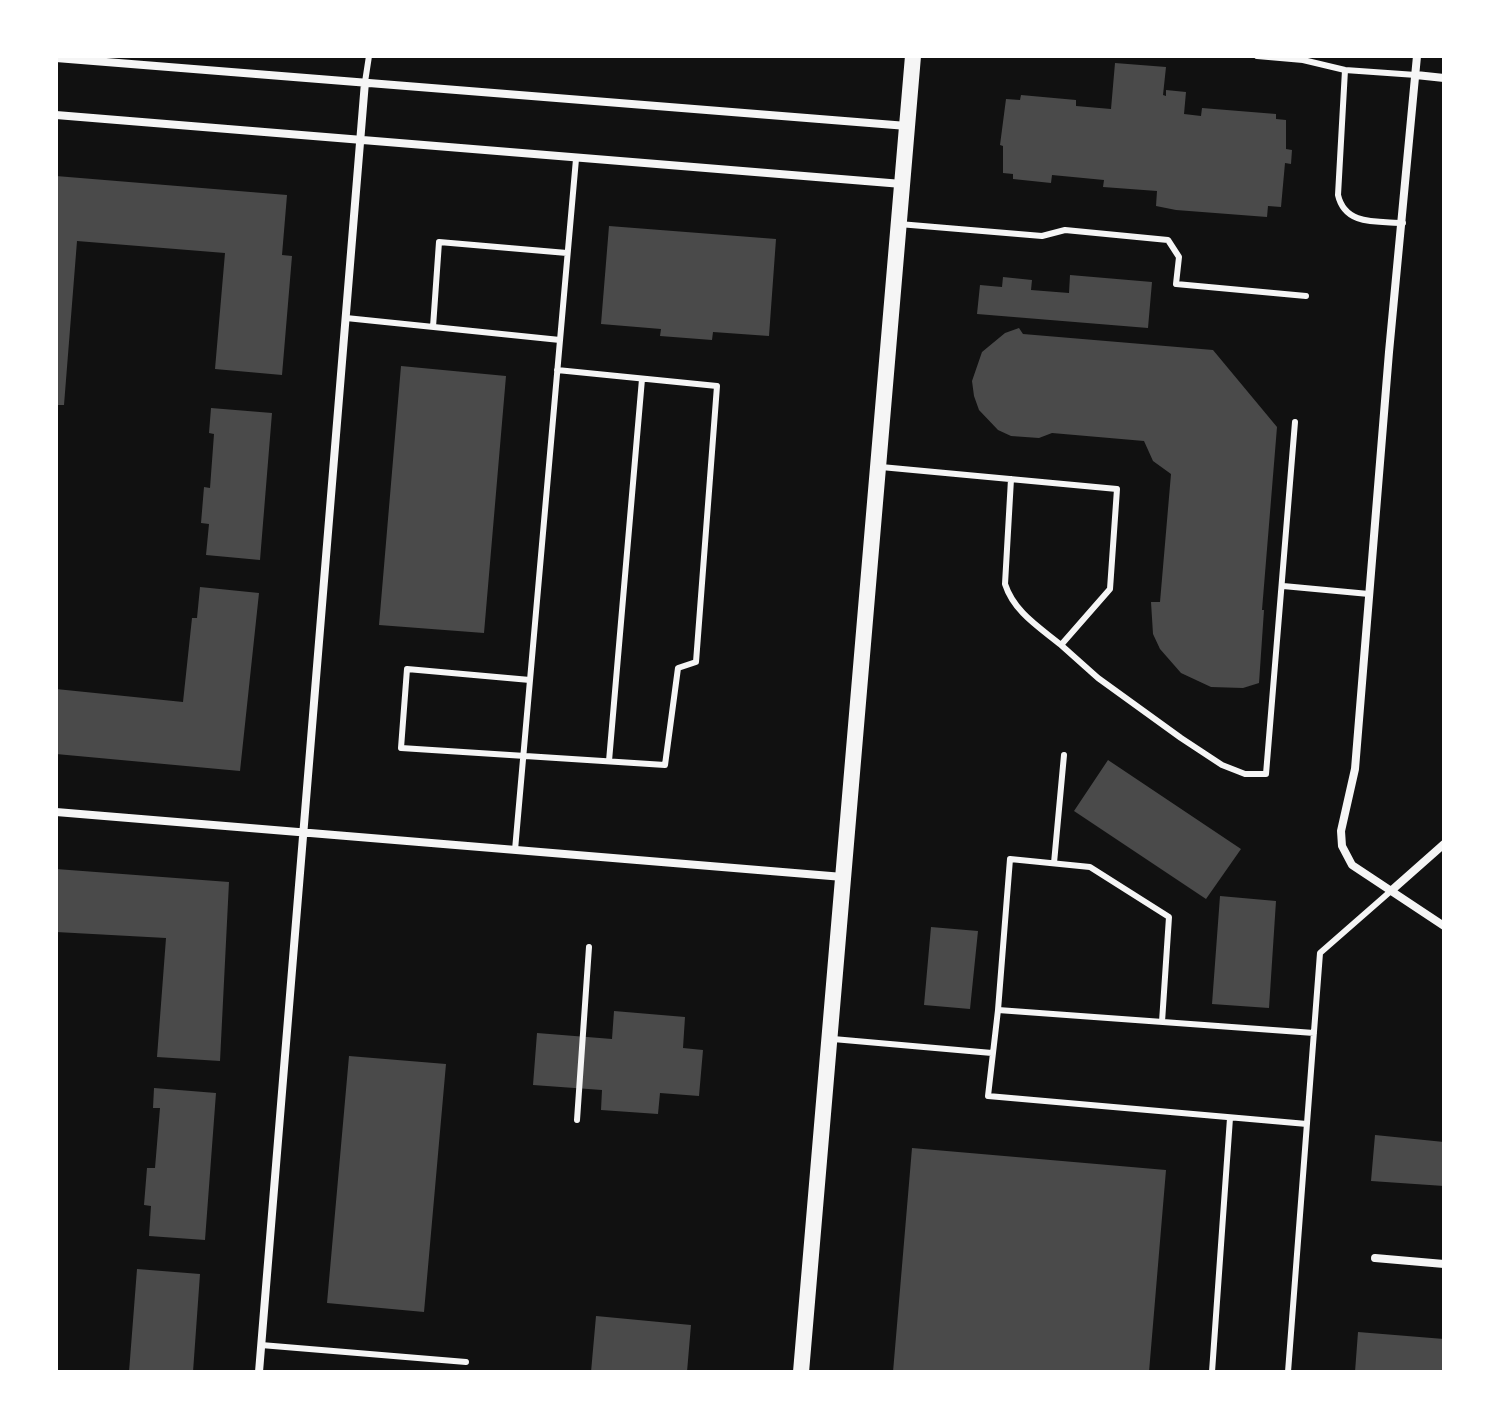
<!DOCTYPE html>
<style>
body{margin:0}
#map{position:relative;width:1500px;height:1428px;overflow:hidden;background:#111;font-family:"Public Sans",sans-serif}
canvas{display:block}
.frame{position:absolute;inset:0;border:58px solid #fff;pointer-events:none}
</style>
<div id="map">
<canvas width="1500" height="1428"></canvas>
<div class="frame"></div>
</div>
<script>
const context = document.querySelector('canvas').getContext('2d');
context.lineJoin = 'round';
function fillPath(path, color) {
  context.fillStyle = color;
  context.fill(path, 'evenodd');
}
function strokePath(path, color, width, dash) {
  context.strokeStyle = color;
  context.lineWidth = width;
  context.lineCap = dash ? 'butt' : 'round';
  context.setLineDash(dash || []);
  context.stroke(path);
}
const building = new Path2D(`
 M 1115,63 L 1166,67 L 1163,95 L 1166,96 L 1166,90 L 1186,92 L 1184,114 L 1201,116 L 1202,108 L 1276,114 L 1276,119 L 1286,120 L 1286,149 L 1292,150 L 1291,164 L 1285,163 L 1281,207 L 1268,206 L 1267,217 L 1176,210 L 1156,206 L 1157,191 L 1103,187 L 1104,180 L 1052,175 L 1051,183 L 1013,179 L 1013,174 L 1003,173 L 1003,146 L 1000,145 L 1006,99 L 1020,100 L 1021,95 L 1076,100 L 1076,106 L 1111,109 Z
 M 56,176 L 287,195 L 282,255 L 292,256 L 282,375 L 215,369 L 225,253 L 77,241 L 64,405 L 56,405 Z
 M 609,226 L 776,239 L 769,336 L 713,332 L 712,340 L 660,336 L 661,329 L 601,324 Z
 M 1070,275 L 1152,282 L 1148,328 L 977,314 L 980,285 L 1002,287 L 1003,277 L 1032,280 L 1031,290 L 1069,293 Z
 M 1019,328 L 1023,334 L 1213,350 L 1277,427 L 1262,610 L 1264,610 L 1259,683 L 1243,688 L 1211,687 L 1181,673 L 1160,649 L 1153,634 L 1151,602 L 1160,602 L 1171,474 L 1153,461 L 1144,441 L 1052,433 L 1039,438 L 1011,436 L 998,430 L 979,410 L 974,396 L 972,381 L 982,352 L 1005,333 Z
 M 401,366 L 506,376 L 484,633 L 379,625 Z
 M 211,408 L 272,413 L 260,560 L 206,555 L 209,524 L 201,523 L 204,487 L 210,488 L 214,434 L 209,433 Z
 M 200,587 L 259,593 L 240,771 L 56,754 L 56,689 L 183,702 L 192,618 L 197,618 Z
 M 1108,760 L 1241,849 L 1206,899 L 1074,811 Z
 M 56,869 L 229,882 L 220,1061 L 157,1057 L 166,938 L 56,932 Z
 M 1220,896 L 1276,901 L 1269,1008 L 1212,1004 Z
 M 931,927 L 978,931 L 970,1009 L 924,1005 Z
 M 614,1011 L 685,1017 L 683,1048 L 703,1050 L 699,1096 L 660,1093 L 658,1114 L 601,1110 L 602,1090 L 533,1085 L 537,1033 L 612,1039 Z
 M 349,1056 L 446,1064 L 424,1312 L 327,1303 Z
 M 154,1088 L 216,1093 L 205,1240 L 149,1236 L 151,1206 L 144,1205 L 147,1168 L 155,1168 L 160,1108 L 153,1108 Z
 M 1375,1135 L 1444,1142 L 1444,1186 L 1371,1181 Z
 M 912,1148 L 1166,1170 L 1149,1372 L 893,1372 Z
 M 137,1269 L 200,1274 L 193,1372 L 129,1372 Z
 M 596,1316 L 691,1325 L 687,1372 L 591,1372 Z
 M 1358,1332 L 1444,1339 L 1444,1372 L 1355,1372 Z`);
const service = new Path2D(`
 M 1257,56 L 1303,60 L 1345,70 L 1416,75
 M 1345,70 L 1338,195 C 1345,226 1377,221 1403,223
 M 365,82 L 369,56
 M 899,224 L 1042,236 L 1065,230 L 1168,240 L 1179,257 L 1176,284 L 1306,296
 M 346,318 L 560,340
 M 433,327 L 439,242 L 567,253
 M 881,467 L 1117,489 L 1110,589 L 1061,645 L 1098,678 L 1181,738 L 1222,765 L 1245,774 L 1266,774 L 1295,422
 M 1011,479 L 1005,584 C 1014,612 1039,627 1061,645
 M 1283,586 L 1369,594
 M 530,680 L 407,669 L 401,748 L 665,765 L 678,668 L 696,662 L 717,386 L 557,370
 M 609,761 L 642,379
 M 515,850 L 576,159
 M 1054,863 L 1064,755
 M 998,1010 L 1010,859 L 1090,867 L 1169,917 L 1162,1022
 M 833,1039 L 992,1053
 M 577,1120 L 589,947
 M 1307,1124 L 988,1096 L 998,1010 L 1314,1033
 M 261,1345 L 466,1362
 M 1212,1372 L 1230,1118
 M 1288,1372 L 1320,953 L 1392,890`);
const minor = new Path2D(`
 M 1417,56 L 1389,352 L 1355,769 L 1341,831 L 1342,846 L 1352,865 L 1444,926
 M 56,58 L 907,126
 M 1416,75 L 1444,78
 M 56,115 L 902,184
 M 56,812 L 843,877
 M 1392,890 L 1444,844
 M 1375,1258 L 1444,1264
 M 259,1372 L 365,82`);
const secondary = new Path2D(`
 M 801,1372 L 913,56`);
fillPath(building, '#4a4a4a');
strokePath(service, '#f5f5f5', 6);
strokePath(minor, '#f5f5f5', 8);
strokePath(secondary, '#f5f5f5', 16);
</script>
